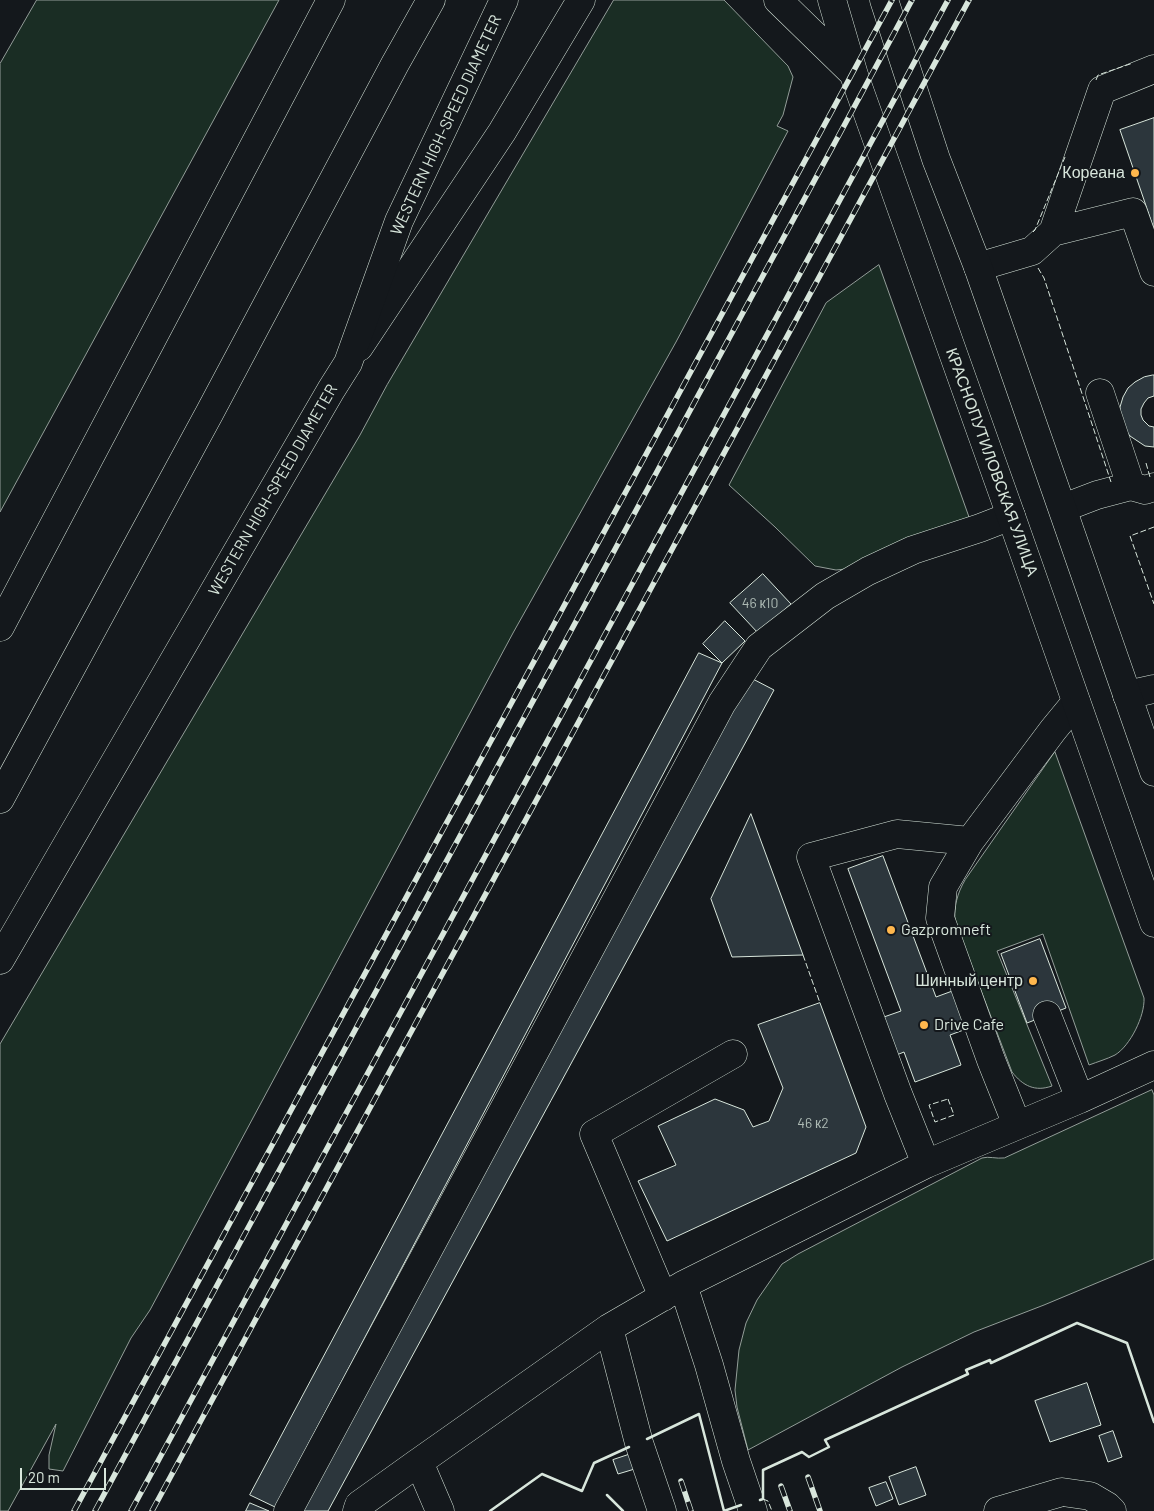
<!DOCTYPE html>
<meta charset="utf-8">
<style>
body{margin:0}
#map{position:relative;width:1154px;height:1511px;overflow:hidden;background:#14181c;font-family:Barlow,sans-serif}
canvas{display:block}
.scale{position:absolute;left:20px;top:1468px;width:86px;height:22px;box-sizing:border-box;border:2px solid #d8e6dc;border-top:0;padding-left:6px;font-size:15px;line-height:18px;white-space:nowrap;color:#d8e6dc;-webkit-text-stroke:4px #14181c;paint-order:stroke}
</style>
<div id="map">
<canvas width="1154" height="1511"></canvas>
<div class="scale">20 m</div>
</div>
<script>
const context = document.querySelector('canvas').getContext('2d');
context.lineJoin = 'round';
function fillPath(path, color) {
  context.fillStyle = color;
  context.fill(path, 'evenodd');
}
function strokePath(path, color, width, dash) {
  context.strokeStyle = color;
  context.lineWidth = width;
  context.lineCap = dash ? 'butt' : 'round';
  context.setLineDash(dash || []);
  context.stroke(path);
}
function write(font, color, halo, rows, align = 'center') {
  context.font = font + ' Barlow,sans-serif';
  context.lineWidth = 4;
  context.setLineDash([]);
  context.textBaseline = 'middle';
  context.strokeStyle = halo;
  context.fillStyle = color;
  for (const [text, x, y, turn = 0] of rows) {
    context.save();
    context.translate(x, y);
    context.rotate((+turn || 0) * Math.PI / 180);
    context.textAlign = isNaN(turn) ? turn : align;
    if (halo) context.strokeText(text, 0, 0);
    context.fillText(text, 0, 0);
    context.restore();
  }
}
const green = new Path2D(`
 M 37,0 L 279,0 L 0,512 L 0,64 Z
 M 614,0 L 724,0 L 788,66 L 793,77 L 783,115 L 777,126 L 788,131 L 676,342 L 513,633 L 150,1310 L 131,1338 L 63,1471 L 49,1469 L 49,1455 L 56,1424 L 8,1511 L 0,1511 L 0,1044 L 360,435 L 387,385 Z
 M 879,265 L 969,517 L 856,568 L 836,570 L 815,566 L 775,527 L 729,485 L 826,303 Z
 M 1055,752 L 1144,998 C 1145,1016 1130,1046 1115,1055 C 1107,1059 1097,1062 1089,1065 L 1043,934 L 997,951 L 1052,1086 C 1035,1092 1023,1086 1012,1072 L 955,922 C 954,906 957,894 965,880 Z
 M 1152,1090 L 1154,1095 L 1154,1259 L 1044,1305 L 974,1332 L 902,1367 L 748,1450 L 737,1407 L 735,1390 L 739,1350 L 746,1323 L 757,1300 L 782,1264 L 798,1254 L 982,1158 C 989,1156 996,1159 1004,1158 Z`);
const building = new Path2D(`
 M 1154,118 L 1154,229 L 1120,130 Z
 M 1153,375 L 1154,375 L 1154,396 L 1148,398 L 1144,403 L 1141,409 L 1141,415 L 1143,420 L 1149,426 L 1154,427 L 1154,447 L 1145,446 L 1130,436 L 1123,427 L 1120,418 L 1120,407 L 1123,397 L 1128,388 L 1135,382 L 1144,377 Z
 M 763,574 L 791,604 L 758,633 L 730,603 Z
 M 725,621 L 745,641 L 722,663 L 703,644 Z
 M 699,653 L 722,663 L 275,1507 L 250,1495 Z
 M 749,677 L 774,690 L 328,1511 L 299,1511 Z
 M 751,814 L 803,955 L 732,957 L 711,899 Z
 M 883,856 L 936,997 L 955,990 L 969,1028 L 950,1035 L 961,1065 L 915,1082 L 904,1052 L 894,1056 L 881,1018 L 901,1011 L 848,869 Z
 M 1040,939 L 1066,1008 L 1027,1023 L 1001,954 Z
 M 820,1003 L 866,1127 L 856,1153 L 667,1241 L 638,1181 L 676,1165 L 658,1126 L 715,1099 L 744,1110 L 753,1127 L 769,1121 L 783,1088 L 758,1025 Z
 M 1087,1383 L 1101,1425 L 1050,1442 L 1035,1401 Z
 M 1113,1431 L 1122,1457 L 1108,1462 L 1099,1436 Z
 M 634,1453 L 638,1468 L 618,1474 L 613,1460 Z
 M 916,1467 L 926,1495 L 899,1505 L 889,1477 Z
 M 886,1482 L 893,1499 L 876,1506 L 869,1488 Z
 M 250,1503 L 269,1511 L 246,1511 Z`);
const minor = new Path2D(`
 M 1053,232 L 1102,90 L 1154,69
 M 978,267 L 1032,251 L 1053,232 L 1133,212 L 1154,272
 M 1100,393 L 1131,486
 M 1063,508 L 1097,495 L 1131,486 L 1145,490 L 1154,487
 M 1127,695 L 1154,689
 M 1047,1015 L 1080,1099
 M 1017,1125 L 991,1060 L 940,918 L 943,887 L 970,841 L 1053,730 L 1076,702
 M 926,1164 L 898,1094 L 811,857 L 897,834 L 970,841
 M 683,1285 L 709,1365 L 736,1461 L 753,1511
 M 663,1297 L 594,1134 L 733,1054
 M 609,1328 L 639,1443 L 662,1511
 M 288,1511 L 722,703 L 759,647 L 825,596 L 868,571 L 913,550 L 980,528 L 1011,516
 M 357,1511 L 359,1505 L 419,1462
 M 440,1511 L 419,1462 L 609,1328 L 683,1285 L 926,1164 L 1080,1099 L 1154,1065
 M 998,1511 L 1062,1492 L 1090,1496 L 1107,1506 L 1112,1511`);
const major = new Path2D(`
 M 778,0 L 852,72
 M 832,0 L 854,75 L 1011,516 L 1154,923
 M 884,0 L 936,159 L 978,267 L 1154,772
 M 359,347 L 502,132 L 581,0
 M 0,799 L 210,412 L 395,64 L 431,0`);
const highway = new Path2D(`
 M 0,627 L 331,0
 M 0,960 L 331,390 L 348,363 L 399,221 L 504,0`);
const rail = new Path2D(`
 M 808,1477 L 820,1511
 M 681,1481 L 691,1511
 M 781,1486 L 790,1511
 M 74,1511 L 892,0
 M 95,1511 L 912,0
 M 131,1511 L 948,0
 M 152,1511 L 969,0`);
const fence = new Path2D(`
 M 1096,80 L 1098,75 L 1133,63
 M 1033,232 L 1035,230 L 1065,157
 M 1038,268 L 1044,278 L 1111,482
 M 1146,463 L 1150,477
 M 1154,527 L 1130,536 L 1154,604
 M 803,955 L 820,1003
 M 948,1099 L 954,1115 L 935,1122 L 929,1105 Z
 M 763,1499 L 768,1501 L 772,1511`);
const wall = new Path2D(`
 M 647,1439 L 699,1414 L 724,1511 L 741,1505
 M 607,1495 L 623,1511
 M 760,1500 L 763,1499 L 763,1470 L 802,1452 L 809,1457 L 829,1447 L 825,1440 L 968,1374 L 966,1370 L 990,1360 L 991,1363 L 1077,1323 L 1127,1343 L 1154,1422
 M 490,1511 L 542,1474 L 582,1491 L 594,1463 L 629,1447`);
const markers = [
 [1135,173,5,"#ffb74d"],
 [891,930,5,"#ffb74d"],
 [1033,981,5,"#ffb74d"],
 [924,1025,5,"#ffb74d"]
];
const numberNames = [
 ["46 к10",760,603],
 ["46 к2",813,1123]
];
const streetNames = [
 ["WESTERN HIGH-SPEED DIAMETER",446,125,-65],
 ["КРАСНОПУТИЛОВСКАЯ УЛИЦА",992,462,70],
 ["WESTERN HIGH-SPEED DIAMETER",273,490,-60]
];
const poiNames = [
 ["Кореана",1125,173],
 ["Gazpromneft",901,930,"left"],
 ["Шинный центр",1023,981],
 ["Drive Cafe",934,1025,"left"]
];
fillPath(green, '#1a2d24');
strokePath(green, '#939e99', 1);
fillPath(building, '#2c363c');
strokePath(building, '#d8e6dc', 1);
strokePath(minor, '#d8e6dc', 29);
strokePath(major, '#d8e6dc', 29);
strokePath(highway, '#d8e6dc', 29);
strokePath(minor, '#14181c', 28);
strokePath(major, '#14181c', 28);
strokePath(highway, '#14181c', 28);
strokePath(rail, '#d8e6dc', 5.5);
strokePath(rail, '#14181c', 4, [11]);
strokePath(fence, '#d8e6dc', 1, [6, 2.5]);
strokePath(wall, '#d8e6dc', 2.5);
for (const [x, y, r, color] of markers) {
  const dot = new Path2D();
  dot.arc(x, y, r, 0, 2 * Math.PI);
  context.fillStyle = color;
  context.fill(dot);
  strokePath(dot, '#14181c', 2);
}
write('14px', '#adbab4', null, numberNames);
write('16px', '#d8e6dc', '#14181c', streetNames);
write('16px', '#d8e6dc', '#14181c', poiNames, 'right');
</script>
